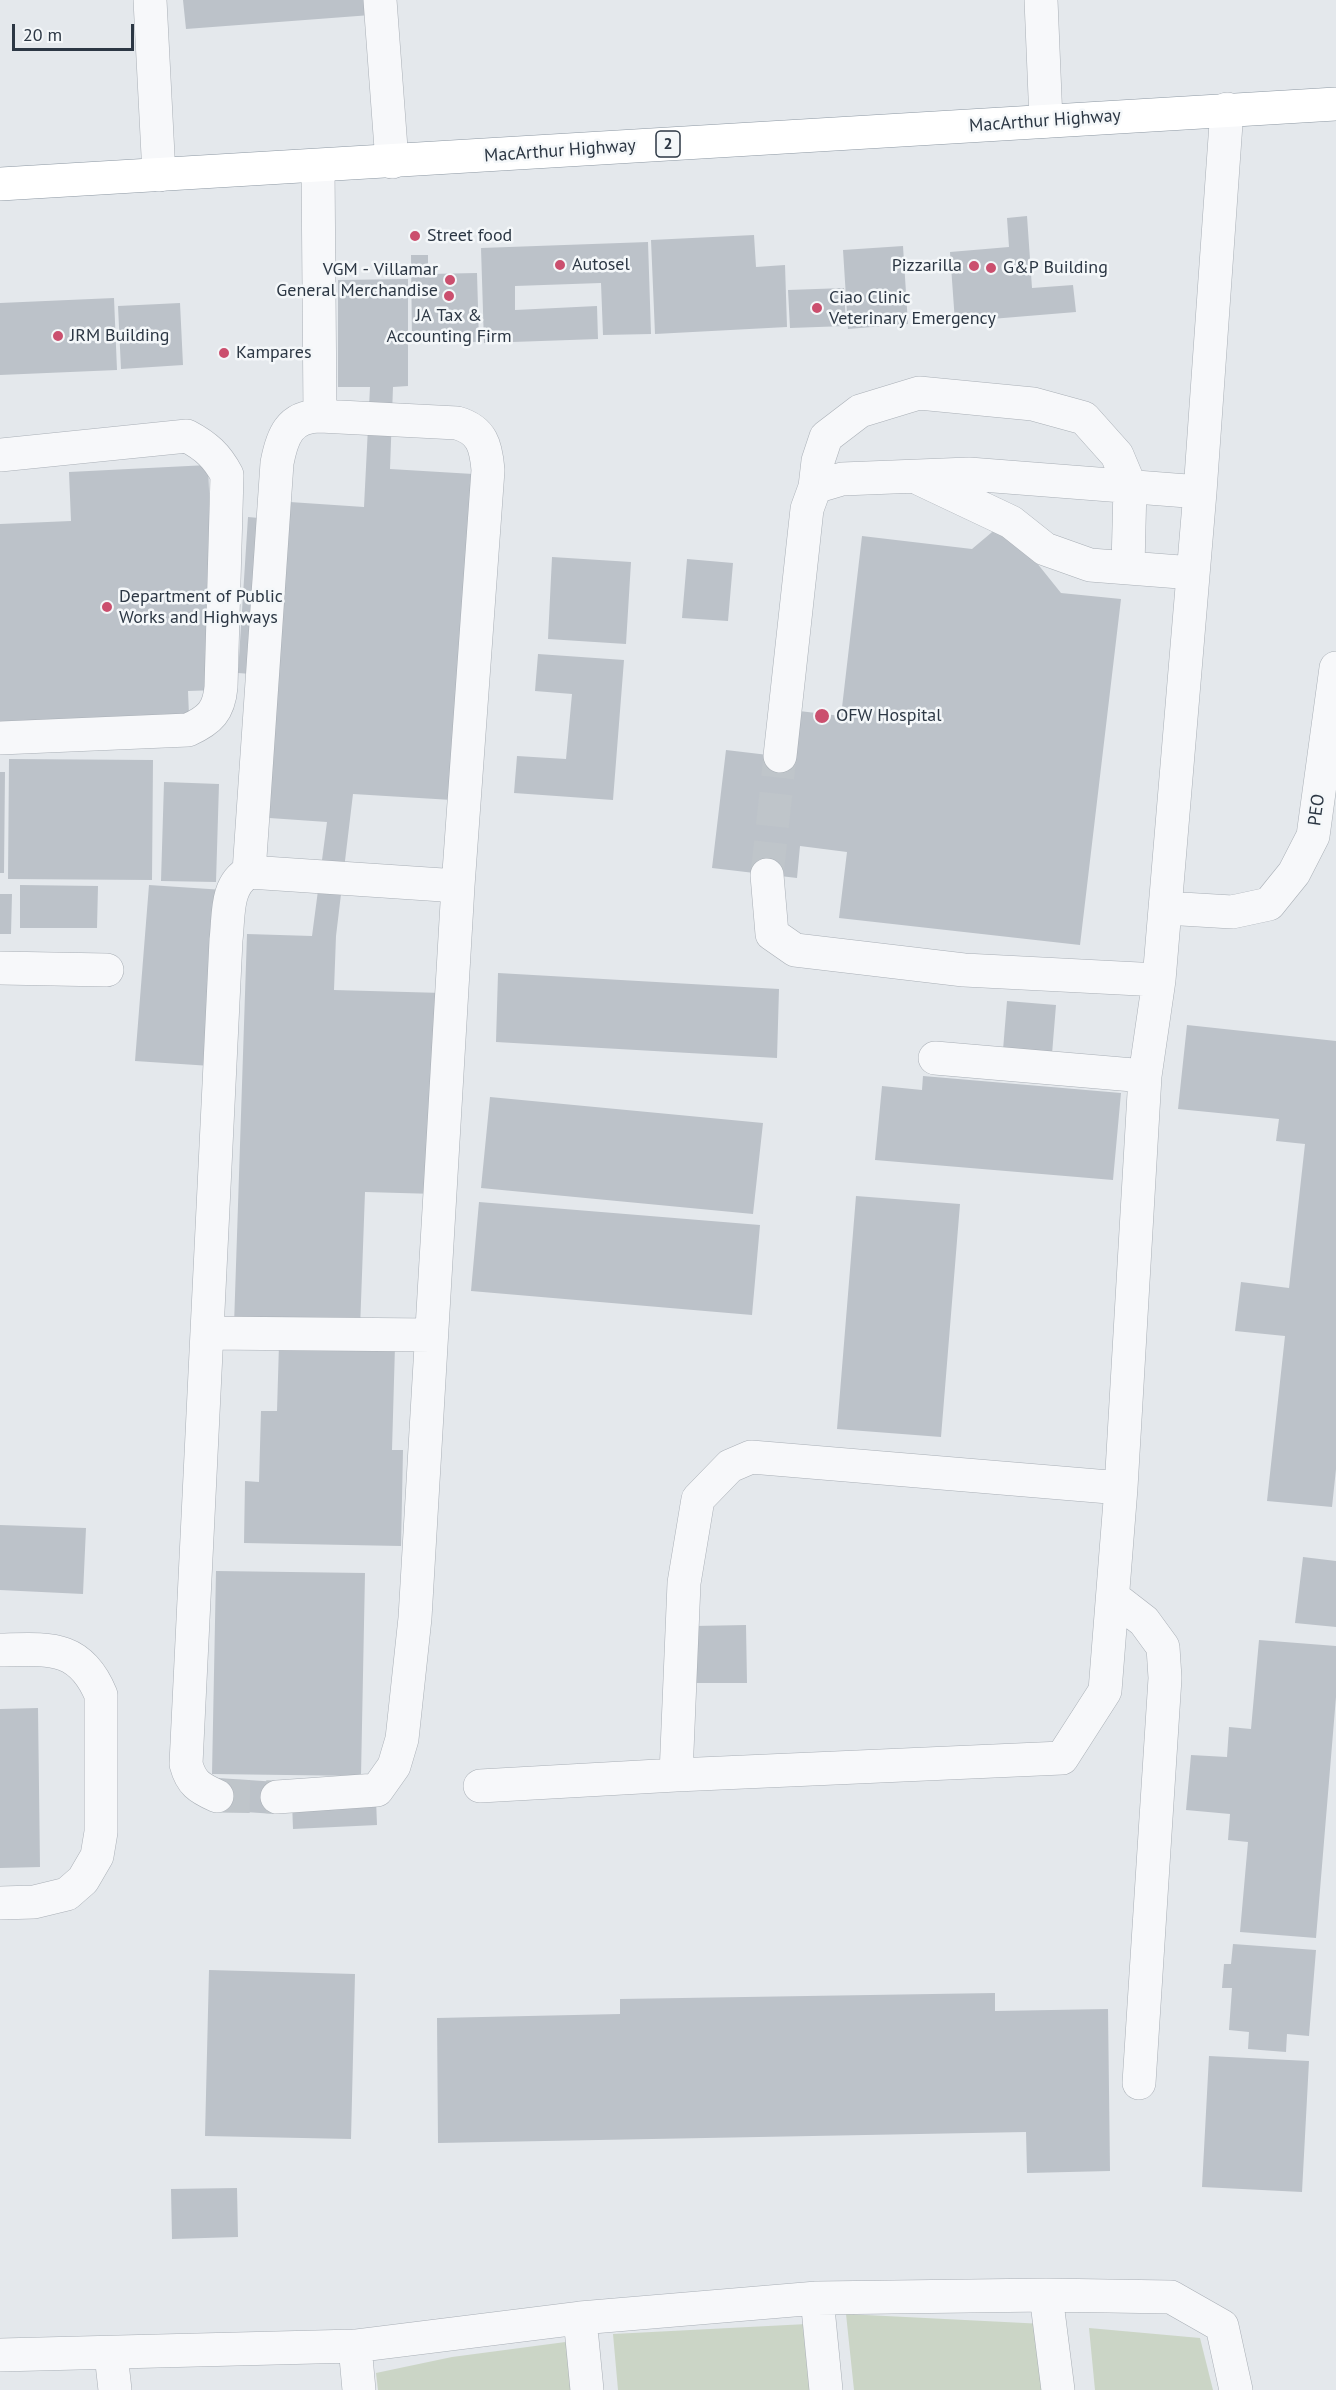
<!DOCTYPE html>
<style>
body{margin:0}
#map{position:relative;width:1336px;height:2390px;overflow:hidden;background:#e4e8ec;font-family:"PT Sans",sans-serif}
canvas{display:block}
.scale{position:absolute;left:12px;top:24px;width:122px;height:27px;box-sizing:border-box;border:3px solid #2c3744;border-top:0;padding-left:8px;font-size:18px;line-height:21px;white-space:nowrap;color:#2c3744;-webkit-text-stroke:4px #f4f7f9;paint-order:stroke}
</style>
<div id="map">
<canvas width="1336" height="2390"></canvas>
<div class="scale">20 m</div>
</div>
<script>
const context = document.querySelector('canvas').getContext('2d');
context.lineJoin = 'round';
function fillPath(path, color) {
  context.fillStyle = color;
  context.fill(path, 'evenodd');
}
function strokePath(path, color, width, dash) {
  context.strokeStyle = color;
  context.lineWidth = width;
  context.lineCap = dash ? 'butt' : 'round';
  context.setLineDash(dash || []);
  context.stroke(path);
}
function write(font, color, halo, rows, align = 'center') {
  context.font = font + ' "PT Sans",sans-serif';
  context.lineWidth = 5;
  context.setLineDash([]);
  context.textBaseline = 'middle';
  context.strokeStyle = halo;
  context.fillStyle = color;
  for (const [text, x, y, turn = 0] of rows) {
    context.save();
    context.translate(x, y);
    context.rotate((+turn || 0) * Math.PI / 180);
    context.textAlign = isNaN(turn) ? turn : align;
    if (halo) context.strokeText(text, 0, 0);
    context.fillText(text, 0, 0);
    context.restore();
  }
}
const green = new Path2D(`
 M 846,2314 L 1044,2324 L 1050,2390 L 854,2390 Z
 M 807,2324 L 813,2390 L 618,2390 L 613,2334 Z
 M 1089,2328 L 1200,2338 L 1213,2390 L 1095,2390 Z
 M 573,2341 L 578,2390 L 378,2390 L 376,2373 L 452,2357 Z`);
const building = new Path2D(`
 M 183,0 L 369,0 L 371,15 L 186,29 Z
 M 1027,216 L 1032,288 L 1073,285 L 1076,312 L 955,322 L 950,252 L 1009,247 L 1007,218 Z
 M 754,235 L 756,267 L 785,265 L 787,327 L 655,334 L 651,240 Z
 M 648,242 L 651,334 L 603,335 L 601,283 L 515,286 L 515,310 L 597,306 L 598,339 L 484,343 L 481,248 Z
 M 903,246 L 908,324 L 848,329 L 843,250 Z
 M 411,255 L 428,255 L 428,274 L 477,273 L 479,342 L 412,343 Z
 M 408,279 L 408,386 L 393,387 L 390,469 L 473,474 L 452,800 L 353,794 L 336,936 L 334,990 L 443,993 L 436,1194 L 365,1192 L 360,1329 L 234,1325 L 247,934 L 312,936 L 327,822 L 255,817 L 264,675 L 238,673 L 248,517 L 259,518 L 260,500 L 364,507 L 370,387 L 338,387 L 338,280 Z
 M 844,288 L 846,326 L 790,328 L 788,290 Z
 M 114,298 L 117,370 L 0,375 L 0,303 Z
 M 180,303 L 183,365 L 121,369 L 118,306 Z
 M 208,465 L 217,690 L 188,691 L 189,715 L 0,724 L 0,524 L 71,521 L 69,472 Z
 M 1004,522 L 1061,593 L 1121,599 L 1080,945 L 839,918 L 847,852 L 800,846 L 797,878 L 712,868 L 726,750 L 785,757 L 791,710 L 841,716 L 862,536 L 972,549 Z
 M 552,557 L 631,562 L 626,644 L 548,639 Z
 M 687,559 L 733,563 L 728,621 L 682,618 Z
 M 538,654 L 624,660 L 613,800 L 514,793 L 517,756 L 566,759 L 572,694 L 535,691 Z
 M 9,759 L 153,760 L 152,880 L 8,879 Z
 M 0,772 L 5,772 L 4,873 L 0,873 Z
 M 164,782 L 219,784 L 216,882 L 161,881 Z
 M 20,885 L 98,886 L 97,928 L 20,928 Z
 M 149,885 L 224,890 L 211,1066 L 135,1061 Z
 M 0,894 L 12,894 L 11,934 L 0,934 Z
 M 498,973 L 779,989 L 777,1058 L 496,1042 Z
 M 1007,1001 L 1056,1005 L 1052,1054 L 1003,1050 Z
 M 1187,1025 L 1336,1041 L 1336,1469 L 1332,1507 L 1267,1501 L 1285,1336 L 1235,1331 L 1241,1282 L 1289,1288 L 1305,1144 L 1276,1141 L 1279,1119 L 1178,1109 Z
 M 923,1076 L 1121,1093 L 1113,1180 L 875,1160 L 882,1086 L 922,1090 Z
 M 490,1097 L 763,1123 L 753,1214 L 481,1188 Z
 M 856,1196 L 960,1204 L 941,1437 L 837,1429 Z
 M 479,1202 L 760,1225 L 752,1315 L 471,1291 Z
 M 279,1344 L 395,1346 L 392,1450 L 403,1450 L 401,1546 L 244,1543 L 245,1481 L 259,1482 L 261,1411 L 277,1411 Z
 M 0,1525 L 86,1528 L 83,1594 L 0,1590 Z
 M 1303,1557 L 1336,1561 L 1336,1627 L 1295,1623 Z
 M 216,1571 L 365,1573 L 361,1776 L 212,1774 Z
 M 746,1625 L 747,1683 L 694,1683 L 694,1626 Z
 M 1259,1640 L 1336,1646 L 1336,1697 L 1316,1938 L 1240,1932 L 1248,1842 L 1228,1840 L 1230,1814 L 1186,1810 L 1191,1755 L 1227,1757 L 1229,1727 L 1251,1729 Z
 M 38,1708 L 40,1867 L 0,1868 L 0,1709 Z
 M 218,1778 L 278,1782 L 275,1814 L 216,1810 Z
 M 376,1799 L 377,1825 L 293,1829 L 292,1802 Z
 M 1233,1944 L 1316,1950 L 1309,2036 L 1287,2034 L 1286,2052 L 1248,2049 L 1249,2032 L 1229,2030 L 1232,1988 L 1222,1988 L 1224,1964 L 1231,1964 Z
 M 209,1970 L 355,1974 L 351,2139 L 205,2136 Z
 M 995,1993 L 995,2011 L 1108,2009 L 1110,2171 L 1027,2173 L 1026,2132 L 438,2143 L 437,2018 L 620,2014 L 620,1999 Z
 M 1209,2056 L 1309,2061 L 1302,2192 L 1202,2187 Z
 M 237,2188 L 238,2237 L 172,2239 L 171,2189 Z`);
const minorTunnel = new Path2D(`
 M 767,875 L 780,756
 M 217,1796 L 277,1797`);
const minor = new Path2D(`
 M 150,0 L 159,175
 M 380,0 L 392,162
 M 1041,0 L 1046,121
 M 0,455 L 187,436 C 206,446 217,456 227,475 L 221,687 C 219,711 210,720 188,730 L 0,738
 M 920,479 L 1011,522 L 1045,549 L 1090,565 L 1193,573
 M 815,487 L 818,461 L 826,437 L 860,411 L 919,393 L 1033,404 L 1084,418 L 1117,455 L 1130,486 L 1128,567
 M 780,756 L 807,509 L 815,487 L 842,479 L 969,474 L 1200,492
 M 249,872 L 277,463 C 282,437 289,416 320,416
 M 767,875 L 772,934 L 795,950 L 964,970 L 1159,980
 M 1165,908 L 1232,912 L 1269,904 L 1294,873 L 1313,836 L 1336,668
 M 0,968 L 107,970
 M 935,1058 L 1145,1076
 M 207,1333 L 431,1335
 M 1121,1488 L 751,1457 L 730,1466 L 698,1499 L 684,1583 L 676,1775 L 1062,1758 L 1105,1691 L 1121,1488 L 1145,1076 L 1159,980 L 1200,492 L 1227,109
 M 1113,1597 L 1144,1621 L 1163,1647 L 1165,1678 L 1139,2083
 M 0,1650 C 48,1649 80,1644 101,1695 L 101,1832 L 97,1856 L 83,1880 L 67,1894 L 34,1902 L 0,1903
 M 480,1786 L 676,1775
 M 217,1796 C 199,1788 191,1783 186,1764 L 226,940 C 229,916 225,885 249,872 L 458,886
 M 277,1797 L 377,1790 L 394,1766 L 402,1739 L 415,1618 L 458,886 L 488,470 C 486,446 482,430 457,423 L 320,416 L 318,166
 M 1046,2295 L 1058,2390
 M 817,2298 L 826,2390
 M 580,2318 L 587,2390
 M 355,2346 L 359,2390
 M 111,2354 L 115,2390
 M 0,2355 L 355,2346 L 580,2318 L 817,2298 L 1046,2295 L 1171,2297 L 1222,2326 L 1236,2390`);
const highway = new Path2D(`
 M 0,184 L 1336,104`);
const markers = [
 [415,236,6,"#cb4f6e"],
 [560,265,6,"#cb4f6e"],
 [974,266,6,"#cb4f6e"],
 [991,268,6,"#cb4f6e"],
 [450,280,6,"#cb4f6e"],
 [449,296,6,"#cb4f6e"],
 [817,308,6,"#cb4f6e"],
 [58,336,6,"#cb4f6e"],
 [224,353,6,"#cb4f6e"],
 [107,607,6,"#cb4f6e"],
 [822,716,8,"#cb4f6e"]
];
const shields = [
 [668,144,24]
];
const shieldNames = [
 ["2",668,144]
];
const streetNames = [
 ["MacArthur Highway",1045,121,-4],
 ["MacArthur Highway",560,151,-4],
 ["PEO",1317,810,-82]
];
const poiNames = [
 ["Street food",427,236],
 ["Autosel",572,265],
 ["Pizzarilla",962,266,"right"],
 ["G&P Building",1003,268],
 ["VGM - Villamar",438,270,"right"],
 ["General Merchandise",438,291,"right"],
 ["Ciao Clinic",829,298],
 ["Veterinary Emergency",829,319],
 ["JA Tax &",449,316,"center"],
 ["Accounting Firm",449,337,"center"],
 ["JRM Building",70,336],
 ["Kampares",236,353],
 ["Department of Public",119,597],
 ["Works and Highways",119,618],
 ["OFW Hospital",836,716]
];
fillPath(green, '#cbd5c6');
fillPath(building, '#bcc2c9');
strokePath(minorTunnel, '#bfc5ca', 33, [33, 16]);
strokePath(minor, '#a9afb6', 34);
strokePath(highway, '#8c97a2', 34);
strokePath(minor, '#f7f8fa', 33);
strokePath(highway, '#fff', 33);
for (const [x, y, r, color] of markers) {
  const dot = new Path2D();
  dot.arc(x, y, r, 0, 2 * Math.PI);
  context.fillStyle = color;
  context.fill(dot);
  strokePath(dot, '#f4f7f9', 2);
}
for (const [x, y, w] of shields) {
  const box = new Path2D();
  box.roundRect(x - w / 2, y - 13, w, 26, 4.5);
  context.fillStyle = '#f4f7f9';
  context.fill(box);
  strokePath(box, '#2c3744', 1.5);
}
write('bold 16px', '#2c3744', null, shieldNames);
write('18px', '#2c3744', '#f4f7f9', streetNames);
write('18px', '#2c3744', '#f4f7f9', poiNames, 'left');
</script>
